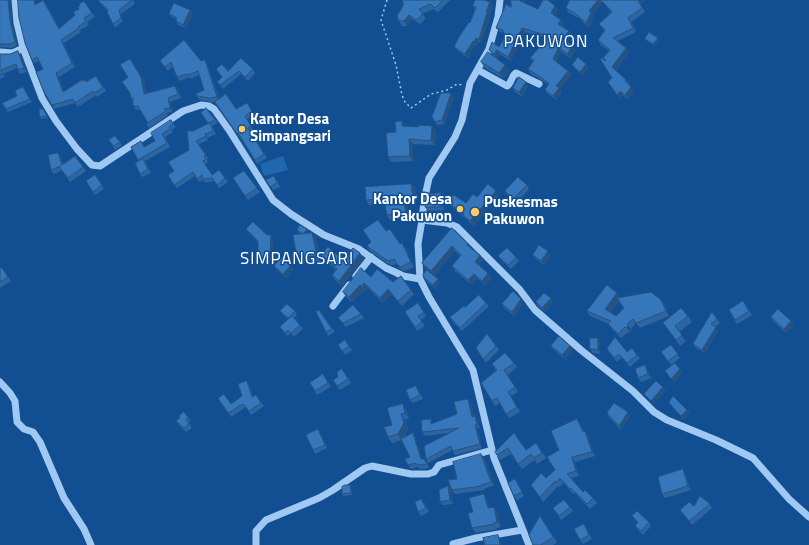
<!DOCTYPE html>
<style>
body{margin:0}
canvas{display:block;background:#124f92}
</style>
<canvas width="809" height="545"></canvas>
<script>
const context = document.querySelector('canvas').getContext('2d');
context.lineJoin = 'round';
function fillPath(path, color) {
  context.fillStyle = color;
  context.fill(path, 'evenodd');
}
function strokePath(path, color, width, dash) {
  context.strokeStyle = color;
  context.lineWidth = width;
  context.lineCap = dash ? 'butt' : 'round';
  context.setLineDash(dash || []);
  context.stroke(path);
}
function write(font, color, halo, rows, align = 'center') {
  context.font = font + ' "Titillium Web",sans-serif';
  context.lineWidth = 3;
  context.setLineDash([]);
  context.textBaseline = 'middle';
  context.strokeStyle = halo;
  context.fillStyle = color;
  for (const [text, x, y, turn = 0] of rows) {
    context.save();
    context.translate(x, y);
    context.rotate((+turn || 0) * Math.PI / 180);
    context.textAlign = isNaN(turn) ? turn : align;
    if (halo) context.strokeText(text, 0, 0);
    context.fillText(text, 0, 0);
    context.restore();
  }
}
const green = new Path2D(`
 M 283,156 L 288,170 L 264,176 L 260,164 Z`);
const path = new Path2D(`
 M 387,0 L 381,20 L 396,65 L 402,95 L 405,102 L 411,108 L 431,94 L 447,90 L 457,84 L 462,85`);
const minor = new Path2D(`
 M 15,0 L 17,23 L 23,48 L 42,98 L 56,121 L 77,149 L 92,165 L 100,166 L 106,162 L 183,111 L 201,105 L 209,106 L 214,109 L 229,130 L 273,200 L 291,214 L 324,235 L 359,249 L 386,268 L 395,272 L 403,276 L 420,279
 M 500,0 L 498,17 L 489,49 L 470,83 L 462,120 L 455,137 L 429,178 L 424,201 L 422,220 L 418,244 L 420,279 L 429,297 L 473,370 L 494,458 L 529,545
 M 0,52 L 13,53 L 23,48
 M 478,70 L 507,86 C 512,83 511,76 516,73 L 539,84
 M 422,220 L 447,223 L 457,227 L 520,290 L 535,310 L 581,350 L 633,391 L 654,412 L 667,420 L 716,440 L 753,458 L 789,499 L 809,517
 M 356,276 L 371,257
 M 333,306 L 349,285
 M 0,382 L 10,393 L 15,401 L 17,422 L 24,429 L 33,432 L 40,442 L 64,498 L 84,529 L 91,545
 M 453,544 L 476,538 L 522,530
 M 256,545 L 256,531 L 266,520 L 319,498 L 333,490 L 365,468 L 372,466 L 411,474 L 428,474 L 434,472 L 439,465 L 492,450`);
const wall = new Path2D(`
 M 0,0 L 8,0 L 10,2 L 12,24 L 17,45 L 12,48 L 0,47 Z
 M 18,0 L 35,0 L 36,4 L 46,4 L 59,28 L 75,15 L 79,9 L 80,6 L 84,1 L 95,17 L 87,22 L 89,25 L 80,30 L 81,32 L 64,43 L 75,67 L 59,77 L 64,92 L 83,81 L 86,82 L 96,76 L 106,91 L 97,97 L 96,95 L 78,107 L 75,103 L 54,109 L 52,105 L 43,69 L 39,61 L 34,63 L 32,60 Z
 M 97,0 L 134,0 L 133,1 L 135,4 L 121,14 L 123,21 L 115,28 L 113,24 L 108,11 Z
 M 403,0 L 450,0 L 438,12 L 433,9 L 422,14 L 426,18 L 420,24 L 412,19 L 407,26 L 402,26 L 399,21 L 403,6 Z
 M 525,0 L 524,3 L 538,9 L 555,6 L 558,10 L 555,16 L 561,20 L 564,25 L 562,27 L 569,31 L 572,36 L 567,41 L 573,46 L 576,50 L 570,58 L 562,52 L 556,62 L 568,71 L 571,75 L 560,89 L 562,92 L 556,100 L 548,94 L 545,90 L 548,84 L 531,74 L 528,69 L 533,62 L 530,58 L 545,41 L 543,37 L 525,32 L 511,61 L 500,54 L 497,59 L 492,54 L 489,50 L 499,47 L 505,36 L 504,33 L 500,32 L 496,28 L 511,7 Z
 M 569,0 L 645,0 L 641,5 L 645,12 L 631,22 L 636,32 L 618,41 L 626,48 L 629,52 L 616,70 L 626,80 L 629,84 L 628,85 L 634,91 L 628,100 L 623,95 L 620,99 L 608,82 L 612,78 L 605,61 L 603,58 L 609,51 L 601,45 L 598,40 L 605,31 L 599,24 L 611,12 L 603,2 L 592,15 L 594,18 L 589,28 L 579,18 L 569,13 L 566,8 L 570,1 Z
 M 490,2 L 493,6 L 489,15 L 490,17 L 481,43 L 479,42 L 477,46 L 475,45 L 468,58 L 457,50 L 454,47 L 470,23 L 475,10 L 473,6 Z
 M 190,10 L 193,14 L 186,28 L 178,25 L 176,21 L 176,19 L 172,17 L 169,14 Z
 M 645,39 L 659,39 L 655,46 L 647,41 Z
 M 18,51 L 20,55 L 27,72 L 20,74 L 17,68 L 3,74 L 5,77 L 0,79 L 0,54 L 10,54 Z
 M 160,61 L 201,61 L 207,63 L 219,99 L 236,109 L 247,103 L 249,106 L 254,115 L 247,119 L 253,130 L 250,131 L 267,158 L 257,164 L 240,137 L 239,137 L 237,134 L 216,102 L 212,102 L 201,100 L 198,98 L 195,94 L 204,90 L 199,75 L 190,79 L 189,77 L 180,81 L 177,77 L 173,66 L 168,71 Z
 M 481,62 L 505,65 L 509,71 L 503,78 L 485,68 Z
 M 572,65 L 589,67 L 583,75 L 575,69 Z
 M 253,69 L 255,73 L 248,81 L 241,74 L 223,89 L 217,82 L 228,71 Z
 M 128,77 L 144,80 L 146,93 L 175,86 L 178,89 L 181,98 L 170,102 L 172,112 L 167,113 L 168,115 L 149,128 L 146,124 L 148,123 L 140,110 L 136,110 L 133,106 L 133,101 L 131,98 Z
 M 528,86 L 522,96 L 515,92 L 513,88 Z
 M 23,87 L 32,102 L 8,112 L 6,109 Z
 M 451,93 L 454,97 L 444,124 L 437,125 L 432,117 Z
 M 206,108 L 218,123 L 212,126 L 216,134 L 207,138 L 208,140 L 199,144 L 208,158 L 207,160 L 208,162 L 205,164 L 212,175 L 219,170 L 228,182 L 219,188 L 214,181 L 205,183 L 203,180 L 199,182 L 195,176 L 177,188 L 168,175 L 174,171 L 209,124 L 201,113 Z
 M 43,109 L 48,118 L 41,119 L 40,117 Z
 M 171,120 L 176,127 L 171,130 L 173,132 L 165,137 L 170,147 L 145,161 L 151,173 L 142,177 L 140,174 L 139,161 L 131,147 L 144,147 L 155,141 Z
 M 405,126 L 436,131 L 435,145 L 413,144 L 413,161 L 391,162 L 388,157 L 396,132 Z
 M 115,136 L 122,145 L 115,150 L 109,140 Z
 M 58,153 L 61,156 L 63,164 L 75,156 L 86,171 L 70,182 L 62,170 L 54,174 L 51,170 Z
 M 244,171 L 260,192 L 248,200 L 233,178 Z
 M 95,175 L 104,189 L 95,195 L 86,181 Z
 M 266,180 L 277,180 L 280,187 L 273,190 Z
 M 411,184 L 415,188 L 416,202 L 407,203 L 409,216 L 390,220 L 387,215 L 385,204 L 369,205 L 366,200 Z
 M 527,185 L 529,189 L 516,203 L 507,195 L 505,191 Z
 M 441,193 L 444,197 L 444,210 L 428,211 L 425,207 Z
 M 499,195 L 474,226 L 449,204 L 446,200 L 466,203 L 477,197 Z
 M 452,228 L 468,244 L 471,248 L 480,255 L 483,260 L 479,265 L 488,273 L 492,278 L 485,285 L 477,278 L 471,284 L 455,271 L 452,266 L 460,256 L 455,251 L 435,275 L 426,268 L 422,263 Z
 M 246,229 L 267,235 L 273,239 L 273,260 L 261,261 L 258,257 L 258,242 L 249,233 Z
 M 307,229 L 308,231 L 306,234 L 312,233 L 316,239 L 321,261 L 301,263 L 297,258 L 302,234 L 298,232 L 297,230 Z
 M 386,231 L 400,244 L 402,243 L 406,248 L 414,267 L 405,271 L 400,269 L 397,264 L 393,265 L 388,264 L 370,251 L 367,246 Z
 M 321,255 L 343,260 L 364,258 L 342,286 L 335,280 L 332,275 L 336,270 L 325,260 Z
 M 533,255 L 551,255 L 544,265 L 536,259 Z
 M 498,256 L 516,257 L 519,261 L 511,269 L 501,260 Z
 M 274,266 L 293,269 L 286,278 L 277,270 Z
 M 2,268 L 11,281 L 0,288 L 0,269 Z
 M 371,277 L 393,282 L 411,290 L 414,294 L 402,306 L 391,294 L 383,303 L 368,288 L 365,291 L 364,290 L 352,302 L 346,297 L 343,292 Z
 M 424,278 L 441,282 L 436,289 L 427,282 Z
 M 620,298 L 661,300 L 665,305 L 669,316 L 640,328 L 636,323 L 631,329 L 632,330 L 630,333 L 628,332 L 621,338 L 612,329 L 608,324 L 609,324 L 590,316 L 587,311 ZM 619,301 L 624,308 L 616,316 L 610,312 Z
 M 743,301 L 752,315 L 737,324 L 729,310 Z
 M 536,302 L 553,302 L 545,312 L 538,306 Z
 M 418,303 L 426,316 L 421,320 L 425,326 L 417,331 L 405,312 Z
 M 486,303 L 489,306 L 462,331 L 452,321 L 450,317 L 465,307 Z
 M 523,303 L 515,316 L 504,308 L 502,304 Z
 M 319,310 L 335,332 L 328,336 L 326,332 Z
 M 280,311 L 295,311 L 297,315 L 294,318 L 303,329 L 294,337 L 291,333 L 287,336 L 280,327 L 288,319 L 283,315 Z
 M 712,312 L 720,323 L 715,327 L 718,331 L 705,353 L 696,348 L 693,344 Z
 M 361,314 L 364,318 L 346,327 L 338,318 Z
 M 688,316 L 692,322 L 679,332 L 686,341 L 680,346 L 663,323 Z
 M 771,317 L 794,325 L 786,333 L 773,321 Z
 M 487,334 L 499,350 L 486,363 L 483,359 Z
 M 598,338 L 600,342 L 600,354 L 593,353 L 590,349 Z
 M 345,340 L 352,350 L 345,355 L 338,345 Z
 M 671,345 L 680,358 L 671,365 L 661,352 Z
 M 551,346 L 573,349 L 565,359 L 554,350 Z
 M 607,349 L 637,355 L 640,358 L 630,367 L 622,357 L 617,362 Z
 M 514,363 L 517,367 L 508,375 L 518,392 L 511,396 L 520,412 L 509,418 L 500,403 L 495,406 L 492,401 L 496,371 L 492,364 Z
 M 342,369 L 351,383 L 340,390 L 337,386 L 338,377 Z
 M 647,369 L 651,378 L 641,382 L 638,378 Z
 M 323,374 L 331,387 L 317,395 L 310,383 Z
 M 247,381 L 249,385 L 253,396 L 256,395 L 264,406 L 251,415 L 246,407 L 231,417 L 218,398 L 231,404 L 242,396 Z
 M 418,390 L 423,399 L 413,403 L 410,400 Z
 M 471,403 L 474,416 L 478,420 L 480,428 L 477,428 L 482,448 L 455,455 L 452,450 L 428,463 L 426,459 L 449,433 L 425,436 L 422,432 L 433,423 L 457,414 Z
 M 669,403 L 687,410 L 690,413 L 684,420 Z
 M 406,409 L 409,418 L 405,420 L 408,429 L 403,438 L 415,437 L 422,459 L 427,462 L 429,468 L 420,469 L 418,467 L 411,469 L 408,465 L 410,457 L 401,440 L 392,443 L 388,437 L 392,425 Z
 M 184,412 L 191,421 L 188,422 L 192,428 L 186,432 L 179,425 L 176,421 L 180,418 Z
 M 607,413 L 630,416 L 621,430 L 609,417 Z
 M 577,419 L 580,424 L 584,431 L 588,435 L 595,456 L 575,462 L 579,476 L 571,478 L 583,492 L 593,498 L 597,503 L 590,509 L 575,493 L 573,494 L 564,483 L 559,487 L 558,486 L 543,502 L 531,485 L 546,478 L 555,470 L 559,450 Z
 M 318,429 L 320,433 L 327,448 L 315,454 L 313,450 Z
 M 514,433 L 526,450 L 536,443 L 546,458 L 537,464 L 535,460 L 522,469 L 511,454 L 500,460 L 497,455 Z
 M 484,457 L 494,485 L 484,489 L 484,490 L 455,494 L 452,490 L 457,479 Z
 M 685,473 L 691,490 L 665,498 L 662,494 Z
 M 515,479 L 524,496 L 517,500 L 514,496 Z
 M 350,485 L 351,487 L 352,495 L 343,496 L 342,494 Z
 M 448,486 L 451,489 L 453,504 L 443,505 L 440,502 Z
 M 487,499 L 490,508 L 494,507 L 497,512 L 501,527 L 497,528 L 497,529 L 476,533 L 472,528 L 473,512 Z
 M 564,500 L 573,511 L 561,520 L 553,508 Z
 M 424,502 L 429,512 L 421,516 L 418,512 Z
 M 710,504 L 712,508 L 692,525 L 680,510 L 694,506 Z
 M 540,516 L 557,542 L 553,545 L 533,545 Z
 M 632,516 L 649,522 L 651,526 L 643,535 L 638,530 L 635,526 L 638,523 Z
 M 586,528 L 592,539 L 583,544 L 580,540 Z`);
const shadedWall = new Path2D(`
 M 8,0 L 10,2 L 12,24 L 17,45 L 15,42 L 10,20 Z
 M 34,0 L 35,0 L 38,9 L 35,5 Z
 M 43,0 L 46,4 L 62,32 L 59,29 Z
 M 521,0 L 525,0 L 523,6 L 520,1 Z
 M 598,0 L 601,0 L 603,2 L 592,15 L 594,18 L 589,28 L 586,23 L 589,11 Z
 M 638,0 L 645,0 L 641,5 L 645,12 Z
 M 490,2 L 493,6 L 489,15 L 490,17 L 481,43 L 479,39 L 486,12 Z
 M 555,6 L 558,10 L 554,18 L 551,13 Z
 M 119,10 L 121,14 L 123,21 L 121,18 Z
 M 190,10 L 193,14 L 186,28 L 183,25 Z
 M 409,15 L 412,19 L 407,26 L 404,21 Z
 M 561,20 L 564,25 L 561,28 L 558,24 Z
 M 522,28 L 525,32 L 511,61 L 508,57 Z
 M 569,31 L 572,36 L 566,42 L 563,38 Z
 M 476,38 L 479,42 L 477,46 L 474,42 Z
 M 658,38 L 659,39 L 655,46 L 653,44 Z
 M 61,40 L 64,43 L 75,67 L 72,63 Z
 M 473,41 L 475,45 L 468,58 L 465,54 Z
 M 573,46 L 576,50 L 570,58 L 567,54 Z
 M 559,47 L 562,52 L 556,63 L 553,59 Z
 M 626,48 L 629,52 L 615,71 L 612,67 Z
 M 497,50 L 500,54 L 497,59 L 494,54 Z
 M 18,51 L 20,55 L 27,72 L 24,68 Z
 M 130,59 L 144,80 L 147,97 L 144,94 Z
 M 205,60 L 207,63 L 219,101 L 217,97 Z
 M 586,64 L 589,67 L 583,75 L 580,72 Z
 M 505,65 L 509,71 L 503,78 L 499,73 Z
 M 568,71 L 571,75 L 560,89 L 562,92 L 556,100 L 553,96 L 556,86 Z
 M 56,73 L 59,77 L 66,96 L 63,92 Z
 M 526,82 L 528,86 L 522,96 L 519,92 Z
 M 175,86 L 178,89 L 181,98 L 178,94 Z
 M 631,87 L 634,91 L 628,100 L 625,95 Z
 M 620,91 L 623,95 L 620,99 L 617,95 Z
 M 451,93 L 454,97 L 444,124 L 442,120 Z
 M 168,98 L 170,102 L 172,112 L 170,108 Z
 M 402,121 L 405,126 L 405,131 L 402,126 Z
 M 432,126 L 436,131 L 435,145 L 431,141 Z
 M 409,139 L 413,144 L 413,161 L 410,156 Z
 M 58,153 L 61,156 L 64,169 L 62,165 Z
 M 411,184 L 415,188 L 416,202 L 413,197 Z
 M 496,191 L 499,195 L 474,226 L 470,221 Z
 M 441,193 L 444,197 L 444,210 L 441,207 Z
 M 403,198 L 407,203 L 409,216 L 406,212 Z
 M 307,229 L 308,231 L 304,236 L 303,234 Z
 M 312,233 L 316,239 L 321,261 L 317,256 Z
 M 271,235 L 273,239 L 273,260 L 270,256 Z
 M 402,243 L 406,248 L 414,267 L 411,262 Z
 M 452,246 L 455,251 L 435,275 L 431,271 Z
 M 548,251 L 551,255 L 544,265 L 541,261 Z
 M 360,253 L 364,258 L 342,286 L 339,281 Z
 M 480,255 L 483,260 L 478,266 L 475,262 Z
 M 290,266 L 293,269 L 286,278 L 283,274 Z
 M 488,273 L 492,278 L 485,285 L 482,281 Z
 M 474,274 L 477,278 L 471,284 L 468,280 Z
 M 438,279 L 441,282 L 436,289 L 433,285 Z
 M 364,283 L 368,288 L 365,291 L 362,286 Z
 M 360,285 L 364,290 L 352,302 L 349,297 Z
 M 388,289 L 391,294 L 383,303 L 380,298 Z
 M 617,293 L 621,298 L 609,313 L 605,309 Z
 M 551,298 L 553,302 L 545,312 L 542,308 Z
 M 521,299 L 523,303 L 515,316 L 512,312 Z
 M 661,300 L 665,305 L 669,316 L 666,311 Z
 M 791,321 L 794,325 L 786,333 L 784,329 Z
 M 628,325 L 632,330 L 630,333 L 627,328 Z
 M 716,327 L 718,331 L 705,353 L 702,350 Z
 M 598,338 L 600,342 L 600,354 L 598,350 Z
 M 570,346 L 573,349 L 565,359 L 562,355 Z
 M 645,365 L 647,369 L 651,378 L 648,374 Z
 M 680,369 L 683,373 L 674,383 L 671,379 Z
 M 247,381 L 249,385 L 254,401 L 252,397 Z
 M 663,387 L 666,391 L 653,404 L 651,401 Z
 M 468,399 L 471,403 L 475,420 L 472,417 Z
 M 403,404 L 406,409 L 409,418 L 405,413 Z
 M 687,410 L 690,413 L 684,420 L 681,416 Z
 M 628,412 L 630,416 L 621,430 L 619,426 Z
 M 401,414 L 405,420 L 408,429 L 401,440 L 398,434 Z
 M 475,416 L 478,420 L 480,428 L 477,424 Z
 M 577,419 L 580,424 L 586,436 L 583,432 Z
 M 475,425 L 477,428 L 482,448 L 480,444 Z
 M 585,431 L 588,435 L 595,456 L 592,452 Z
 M 413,433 L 415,437 L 424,463 L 421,459 Z
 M 481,454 L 484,457 L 494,485 L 491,482 Z
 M 572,457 L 575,462 L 579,476 L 576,471 Z
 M 683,469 L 685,473 L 691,490 L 688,486 Z
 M 515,479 L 518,483 L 524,496 L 522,492 Z
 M 350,485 L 351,487 L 352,495 L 351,493 Z
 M 448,486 L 451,489 L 453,504 L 450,500 Z
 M 484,494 L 487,499 L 492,513 L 488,508 Z
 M 494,507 L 497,512 L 501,527 L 497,522 Z
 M 498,535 L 500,539 L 502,545 L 500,545 Z`);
const building = new Path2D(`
 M 0,0 L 8,0 L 10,20 L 15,42 L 10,44 L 0,44 Z
 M 18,0 L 34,0 L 35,5 L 43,0 L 59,29 L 75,15 L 73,12 L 79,9 L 78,7 L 80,6 L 79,4 L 84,1 L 92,13 L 84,18 L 86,21 L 78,27 L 79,28 L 61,40 L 72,63 L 56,73 L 63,92 L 82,80 L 83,81 L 85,80 L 86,82 L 96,76 L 103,88 L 94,93 L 93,91 L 75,103 L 73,99 L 52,105 L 44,92 L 36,72 L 43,69 L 37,57 L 32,60 L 25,43 L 19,18 Z
 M 98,0 L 132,0 L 119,10 L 121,18 L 113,24 L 107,12 L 108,10 Z
 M 403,0 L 443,0 L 435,8 L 430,4 L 419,9 L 423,14 L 416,20 L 409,15 L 404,21 L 399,21 L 397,16 L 403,6 Z
 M 475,0 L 484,0 L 490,2 L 486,12 L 487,13 L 479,39 L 476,38 L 474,42 L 473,41 L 465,54 L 454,47 L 459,37 L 469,22 L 470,23 L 476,7 L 473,6 Z
 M 511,0 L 521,0 L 520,1 L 538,9 L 543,0 L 548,0 L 555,6 L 551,13 L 561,20 L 558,24 L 569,31 L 563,38 L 573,46 L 567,54 L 559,47 L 553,59 L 568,71 L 556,86 L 559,88 L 553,96 L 545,90 L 549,83 L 528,69 L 534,60 L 530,58 L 546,40 L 542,37 L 545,35 L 522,28 L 508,57 L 497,50 L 494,54 L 489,50 L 492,42 L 499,47 L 506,35 L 503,32 L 503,30 L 496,28 L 506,4 L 511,7 Z
 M 570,0 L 598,0 L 589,11 L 591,13 L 586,23 L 576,14 L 566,8 Z
 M 601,0 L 639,0 L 638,0 L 642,8 L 628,18 L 633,28 L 613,38 L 626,48 L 612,67 L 626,80 L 625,81 L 631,87 L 625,95 L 620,91 L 617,95 L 608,82 L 612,78 L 600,59 L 602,58 L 605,61 L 606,60 L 603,58 L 610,50 L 598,40 L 605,30 L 599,24 L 612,12 Z
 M 174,3 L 190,10 L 183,25 L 176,21 L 176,17 L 169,14 Z
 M 649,32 L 658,38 L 653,44 L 645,39 Z
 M 184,40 L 201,61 L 205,60 L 217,97 L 209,98 L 198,96 L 195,94 L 204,90 L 198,71 L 188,75 L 187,74 L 177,77 L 171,62 L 165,67 L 160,61 Z
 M 18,51 L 24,68 L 18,70 L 16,64 L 1,70 L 3,73 L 0,75 L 0,54 L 10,54 Z
 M 488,52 L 505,65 L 499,73 L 481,62 Z
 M 578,57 L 586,64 L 580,72 L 572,65 Z
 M 241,58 L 253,69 L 245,77 L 239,71 L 220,85 L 217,82 L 222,77 L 216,69 L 222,64 L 228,71 Z
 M 130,59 L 141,77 L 144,94 L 175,86 L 178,94 L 168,98 L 170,108 L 164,109 L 166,111 L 146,124 L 148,123 L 138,106 L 133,106 L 133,98 L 131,98 L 130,93 L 122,82 L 128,77 L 120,65 Z
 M 519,77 L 526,82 L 519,92 L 513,88 Z
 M 23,87 L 30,99 L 6,109 L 2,103 L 17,96 L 15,91 Z
 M 441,93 L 451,93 L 442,120 L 435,122 L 432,117 Z
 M 226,94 L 236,109 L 247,103 L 252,111 L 245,116 L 251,126 L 248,128 L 264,154 L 255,160 L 238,133 L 237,134 L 215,102 Z
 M 206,108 L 215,120 L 208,123 L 201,113 Z
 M 39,109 L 43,109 L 47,116 L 40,117 Z
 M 171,120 L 173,124 L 169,127 L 170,129 L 162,134 L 167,143 L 138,160 L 131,147 L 141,141 L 144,147 L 155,141 L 151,133 Z
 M 402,121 L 402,126 L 419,127 L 418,125 L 432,126 L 431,141 L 409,139 L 410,156 L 388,157 L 386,133 L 396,132 L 395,122 Z
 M 210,123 L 213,131 L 205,134 L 206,136 L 196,141 L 206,155 L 204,156 L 206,159 L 203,161 L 212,175 L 219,170 L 225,178 L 217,185 L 212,178 L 203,179 L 202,175 L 197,179 L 193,172 L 174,185 L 168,175 L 174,171 L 168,162 L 189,150 L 187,131 L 193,131 Z
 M 115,136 L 120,142 L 113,146 L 109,140 Z
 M 58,153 L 62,165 L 75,156 L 83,167 L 68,178 L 59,167 L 61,166 L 51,170 L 48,155 Z
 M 143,159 L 148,169 L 140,174 L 135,163 Z
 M 244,171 L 257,188 L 245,196 L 233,178 Z
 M 95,175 L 102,185 L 93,192 L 86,181 Z
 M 274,176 L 277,183 L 270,187 L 266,180 Z
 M 518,177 L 527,185 L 513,199 L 505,191 Z
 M 411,184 L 413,197 L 403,198 L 406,212 L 387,215 L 384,199 L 366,200 L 365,187 Z
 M 488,184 L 496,191 L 470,221 L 463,215 L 464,213 L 461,213 L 446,200 L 454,195 L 466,203 L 473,194 L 477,197 Z
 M 441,193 L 441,207 L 425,207 L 428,194 Z
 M 378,220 L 386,231 L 390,229 L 400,244 L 402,243 L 411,262 L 401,267 L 397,264 L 394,259 L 389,261 L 385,259 L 367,246 L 371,242 L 363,230 Z
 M 253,222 L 267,235 L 271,235 L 270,256 L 258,257 L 258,241 L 246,229 Z
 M 300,225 L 307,229 L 303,234 L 297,230 Z
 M 452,228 L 468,244 L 467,245 L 480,255 L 475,262 L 488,273 L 482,281 L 474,274 L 468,280 L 452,266 L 461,255 L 452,246 L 431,271 L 422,263 Z
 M 312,233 L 317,256 L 297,258 L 293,235 Z
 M 539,245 L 548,251 L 541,261 L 533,255 Z
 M 328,247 L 343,260 L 353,248 L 360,253 L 339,281 L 332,275 L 337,269 L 321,255 Z
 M 507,248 L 516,257 L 508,265 L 498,256 Z
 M 280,259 L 283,259 L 290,266 L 283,274 L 274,266 Z
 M 2,268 L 8,277 L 0,282 L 0,269 Z
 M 361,268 L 371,277 L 377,269 L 393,282 L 401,276 L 411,290 L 398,301 L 388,289 L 380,298 L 364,283 L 362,286 L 360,285 L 349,297 L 343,292 Z
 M 427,270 L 438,279 L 433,285 L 424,278 L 423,275 Z
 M 607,285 L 617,293 L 605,309 L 616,316 L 624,308 L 617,298 L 651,292 L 661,300 L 666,311 L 636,323 L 633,319 L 627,324 L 628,325 L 627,328 L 625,327 L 618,334 L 608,324 L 611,321 L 587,311 Z
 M 513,291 L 521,299 L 512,312 L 502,304 Z
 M 544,293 L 551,298 L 542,308 L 536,302 Z
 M 479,295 L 486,303 L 460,328 L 450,317 L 464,306 L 465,307 Z
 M 743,301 L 749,311 L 735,320 L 729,310 Z
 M 418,303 L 424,312 L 418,316 L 422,322 L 415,327 L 405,312 Z
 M 287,304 L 295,311 L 288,318 L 280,311 Z
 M 353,305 L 361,314 L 343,323 L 338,318 Z
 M 681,308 L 688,316 L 675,326 L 682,335 L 676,340 L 663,323 Z
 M 778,309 L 791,321 L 784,329 L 771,317 Z
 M 319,310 L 332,329 L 326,332 L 316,312 Z
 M 712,312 L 717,319 L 711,324 L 716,327 L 702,350 L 693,344 Z
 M 292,316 L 300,325 L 291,333 L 288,330 L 285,333 L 280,327 Z
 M 487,334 L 496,346 L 483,359 L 476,348 Z
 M 559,336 L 570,346 L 562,355 L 551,346 Z
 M 615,337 L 627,352 L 632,348 L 637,355 L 627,363 L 619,354 L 614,358 L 607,349 Z
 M 590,338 L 598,338 L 598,350 L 590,349 Z
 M 345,340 L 349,346 L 342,351 L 338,345 Z
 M 671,345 L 678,354 L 668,361 L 661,352 Z
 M 505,353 L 514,363 L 504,370 L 515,387 L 508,392 L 517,407 L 506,414 L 497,398 L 492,401 L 481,383 L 497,370 L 492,364 Z
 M 675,363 L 680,369 L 671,379 L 665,371 Z
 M 645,365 L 648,374 L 638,378 L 635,369 Z
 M 342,369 L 348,379 L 337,386 L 333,380 L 338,377 L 337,372 Z
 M 323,374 L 328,383 L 315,391 L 310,383 Z
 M 247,381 L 252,397 L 256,395 L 261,403 L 249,411 L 243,404 L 228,413 L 218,398 L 224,394 L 231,404 L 242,396 L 238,384 Z
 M 656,381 L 663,387 L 651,401 L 644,394 Z
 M 416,386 L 420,395 L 410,400 L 406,390 Z
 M 673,396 L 687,410 L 681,416 L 669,403 Z
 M 468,399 L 472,417 L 475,416 L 477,424 L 475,425 L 480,444 L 453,451 L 451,446 L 426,459 L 424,446 L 459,428 L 422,432 L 421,420 L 431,419 L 431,424 L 457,414 L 454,402 Z
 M 614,403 L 628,412 L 619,426 L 607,413 Z
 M 403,404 L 405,413 L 401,414 L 404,423 L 398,434 L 388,437 L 384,427 L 392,425 L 387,408 Z
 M 184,412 L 188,417 L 186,419 L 189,424 L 184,428 L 176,421 L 180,418 L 179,416 Z
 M 577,419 L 583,432 L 585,431 L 592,452 L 572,457 L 576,471 L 567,474 L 583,492 L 585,490 L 593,498 L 587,504 L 571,488 L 570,489 L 560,478 L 556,483 L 555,481 L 540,497 L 531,485 L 541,473 L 546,478 L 555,470 L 547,457 L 559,450 L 551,431 Z
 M 318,429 L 325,445 L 313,450 L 306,435 Z
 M 413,433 L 421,459 L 424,459 L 427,464 L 417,465 L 416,463 L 408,465 L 405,459 L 410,457 L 401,439 Z
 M 514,433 L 526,450 L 536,443 L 542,453 L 534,458 L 531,454 L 518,464 L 508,448 L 497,455 L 495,452 Z
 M 481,454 L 491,482 L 481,485 L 482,486 L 452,490 L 448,480 L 457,479 L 453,462 Z
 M 683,469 L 688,486 L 662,494 L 658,477 Z
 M 515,479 L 522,492 L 514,496 L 508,483 Z
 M 345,485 L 350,485 L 351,493 L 342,494 L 342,487 Z
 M 448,486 L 450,500 L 440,502 L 439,490 Z
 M 484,494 L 488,508 L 494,507 L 497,522 L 493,523 L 494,524 L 472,528 L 468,513 L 473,512 L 469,498 Z
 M 700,496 L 710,504 L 689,521 L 680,510 L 689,502 L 694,506 Z
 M 421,499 L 426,508 L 418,512 L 415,502 Z
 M 564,500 L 570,507 L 559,516 L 553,508 Z
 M 637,511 L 649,522 L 641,531 L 635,526 L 638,522 L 632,516 Z
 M 540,516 L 553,537 L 541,545 L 533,545 L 529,535 Z
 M 584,524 L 589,535 L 580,540 L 574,529 Z
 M 498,535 L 500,545 L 483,545 L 485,544 L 483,538 Z`);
const markers = [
 [242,129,4,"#ffcb60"],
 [460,209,4,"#ffcb60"],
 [475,212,5,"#ffcb60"]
];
const poiNames = [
 ["Kantor Desa",250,120],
 ["Simpangsari",250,137],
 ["Kantor Desa",452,200,"right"],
 ["Pakuwon",452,217,"right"],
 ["Puskesmas",484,203],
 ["Pakuwon",484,220]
];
const quarterNames = [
 ["PAKUWON",546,43],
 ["SIMPANGSARI",297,260]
];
fillPath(green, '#2167b0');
strokePath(path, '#9fc8f2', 1.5, [2, 3]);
strokePath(minor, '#9fc8f2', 7);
fillPath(wall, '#2e65a0');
fillPath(shadedWall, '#265382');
fillPath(building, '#3676ba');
strokePath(building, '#265382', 1);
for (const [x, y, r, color] of markers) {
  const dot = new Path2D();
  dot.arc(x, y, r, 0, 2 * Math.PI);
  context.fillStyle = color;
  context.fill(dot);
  strokePath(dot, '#124f92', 1.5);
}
write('bold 15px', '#fff', '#124f92', poiNames, 'left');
context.letterSpacing = '1px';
write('17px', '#fff', '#124f92', quarterNames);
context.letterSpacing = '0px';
</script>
